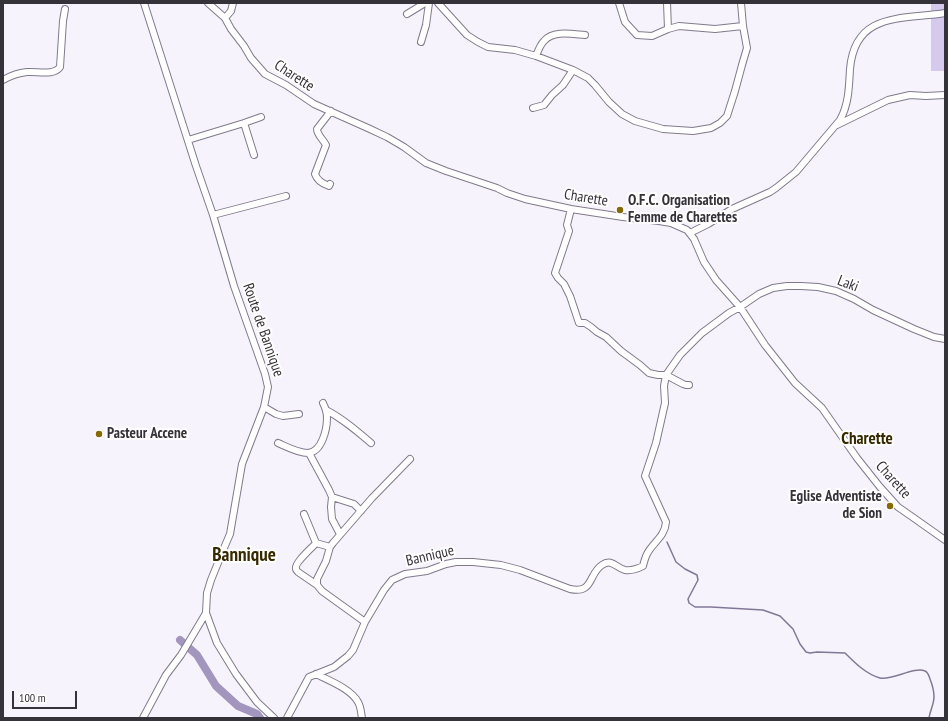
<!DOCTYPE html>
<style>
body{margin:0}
#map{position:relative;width:948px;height:721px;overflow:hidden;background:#f6f3fc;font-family:"PT Sans Narrow",sans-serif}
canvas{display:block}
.frame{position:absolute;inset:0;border:4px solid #35323a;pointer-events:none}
.scale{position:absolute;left:12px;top:691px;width:65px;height:18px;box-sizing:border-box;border:2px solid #35323a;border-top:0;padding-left:5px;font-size:12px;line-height:14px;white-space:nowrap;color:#35323a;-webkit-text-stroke:3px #fff;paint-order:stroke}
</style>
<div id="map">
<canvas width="948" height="721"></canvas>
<div class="frame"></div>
<div class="scale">100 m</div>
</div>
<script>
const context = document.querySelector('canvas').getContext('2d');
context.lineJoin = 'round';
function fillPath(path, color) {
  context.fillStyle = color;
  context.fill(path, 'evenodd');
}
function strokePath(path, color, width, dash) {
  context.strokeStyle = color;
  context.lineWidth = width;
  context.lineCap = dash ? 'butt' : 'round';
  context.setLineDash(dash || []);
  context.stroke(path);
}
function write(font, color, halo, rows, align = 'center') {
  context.font = font + ' "PT Sans Narrow",sans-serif';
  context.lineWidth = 4;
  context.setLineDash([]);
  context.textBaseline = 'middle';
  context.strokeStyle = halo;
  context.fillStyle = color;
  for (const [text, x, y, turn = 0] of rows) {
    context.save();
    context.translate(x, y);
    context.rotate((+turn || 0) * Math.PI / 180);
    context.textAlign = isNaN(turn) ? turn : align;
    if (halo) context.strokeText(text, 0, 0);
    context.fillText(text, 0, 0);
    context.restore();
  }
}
const green = new Path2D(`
 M 931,3 L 945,3 L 945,71 L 931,71 Z`);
const stream = new Path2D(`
 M 667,542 L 676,562 L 685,569 L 697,575 L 698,580 L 688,599 L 689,603 L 695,607 L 711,607 L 763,610 L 780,616 L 793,629 L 800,644 L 806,652 L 810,653 L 817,652 L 845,653 C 855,663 866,674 880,678 C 891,681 915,666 925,671 C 928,672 929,676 930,679 C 932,684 934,691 934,697 C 934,704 930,711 929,718`);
const river = new Path2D(`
 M 180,640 L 197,655 L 216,686 L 238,706 L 257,714 L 260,718`);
const minor = new Path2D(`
 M 144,3 L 196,166 L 213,215 L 234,286 L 265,374 L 268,387 L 264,407 L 242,464 L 230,534 L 224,548 L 211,580 L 207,593 L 206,613 L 217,643 L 236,674 L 257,702 L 274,718
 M 208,3 L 225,18 L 231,29 L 244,46 L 251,58 L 265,74 L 286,85 L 314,104 L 370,129 L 387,137 L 404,147 L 426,163 L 446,171 L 497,188 L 507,193 L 525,199 L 571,209 L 623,217 L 659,221 L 671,223 L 687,230 L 694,239 L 704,262 L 716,280 L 740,307 L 765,345 L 795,383 L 822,408 L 857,458 L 880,487 L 898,507 L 911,516 L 945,540
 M 438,3 L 467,35 L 478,42 L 488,47 L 515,50 L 536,56 L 573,70 L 588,78 L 595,85 L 609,102 L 622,114 L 635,121 L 663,129 L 693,131 L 711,128 L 720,123 L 727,116 L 735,91 L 742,65 L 747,48 L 743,26 L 741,3
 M 619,3 L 625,22 L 637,35 L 652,36 L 668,29 L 679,26 L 715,29 L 743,26
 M 667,3 L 668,29
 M 407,14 L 425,3
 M 225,18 L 231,11 L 233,3
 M 421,42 L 426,25 L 429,3
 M 536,56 C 538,51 540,45 544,41 C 553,30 572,34 585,35
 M 3,80 C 10,76 18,73 27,72 C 37,71 54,76 60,67 L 63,21 L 65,9
 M 533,108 L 544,105 L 552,95 L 563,85 L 573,70
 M 244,123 L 254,155
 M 837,125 L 888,100 L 910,95 L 926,96 L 945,95
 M 188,140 L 244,123 L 261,117
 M 330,184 L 329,186 C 323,184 317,180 315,174 L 326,145 C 323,139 317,135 317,129 L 331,111
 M 571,209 L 567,225 L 569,231 L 555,273 L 558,278 L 564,284 L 570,296 L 579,323 L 585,323 L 591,327 L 597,332 L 606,337 L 621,351 L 640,365 L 649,373 L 658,375 L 666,375 L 683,384 L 686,385 L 689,385
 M 213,215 L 286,196
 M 690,233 L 708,224 L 732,209 L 770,192 L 776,188 L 796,172 L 840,120 C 849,104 849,86 850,69 C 855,11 903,20 945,13
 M 264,407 L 276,414 L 283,416 L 299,414
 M 326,410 C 343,419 357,431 371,443
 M 278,443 C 287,447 298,453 308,453 C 322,452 327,429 327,418 C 327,412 325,407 323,403
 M 309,453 L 329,490 L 332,497 L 331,507 L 332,519 L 340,534
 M 332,497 L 354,504 L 361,511
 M 304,514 L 316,543 L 330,547
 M 316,543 C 312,548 294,563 296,569 C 296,570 297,571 298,572 L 317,585
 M 365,622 L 322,591 L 317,585 L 317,579 L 326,561 L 330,547 L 333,543 L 372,498 L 410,459
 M 316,674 C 330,681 351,689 358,702 C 361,707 361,713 362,718
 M 143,718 L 166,675 L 181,655 L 206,613
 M 287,718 L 309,677 L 334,667 L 348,656 L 353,650 L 365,622 L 384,590 L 392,580 L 405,574 L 427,571 L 446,564 L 456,562 L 473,562 L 501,565 L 520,570 L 570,589 C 594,594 588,574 602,565 C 612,558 616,568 625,570 C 631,571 637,569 643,566 C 644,562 645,558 647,554 C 653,542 665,537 666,522 L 645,476 L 656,443 L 665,403 L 664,386 L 666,375 L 680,355 L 702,333 L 729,313 L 740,307 L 759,294 L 773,288 L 787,286 L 801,286 L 818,287 L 836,291 L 854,299 L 873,310 L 914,329 L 934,337 L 945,339`);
const markers = [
 [620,210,4,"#866a06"],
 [99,434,4,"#866a06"],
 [890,506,4,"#866a06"]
];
const streetNames = [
 ["Charette",294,76,33],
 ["Charette",586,198,9],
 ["Laki",848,284,21],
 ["Route de Bannique",263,330,71],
 ["Charette",893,480,48],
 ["Bannique",430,556,-13]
];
const poiNames = [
 ["O.F.C. Organisation",628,201],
 ["Femme de Charettes",628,218],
 ["Pasteur Accene",107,434],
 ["Eglise Adventiste",882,497,"right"],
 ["de Sion",882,514,"right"]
];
const quarterNames = [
 ["Charette",867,439]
];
const districtNames = [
 ["Bannique",244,556]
];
fillPath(green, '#d5c9ed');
strokePath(stream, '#827896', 1.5);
strokePath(river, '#a396be', 8);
strokePath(minor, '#807a8d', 8);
strokePath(minor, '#fff', 6);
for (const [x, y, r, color] of markers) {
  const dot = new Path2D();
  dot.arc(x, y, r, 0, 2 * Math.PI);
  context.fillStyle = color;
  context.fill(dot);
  strokePath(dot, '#fff', 1.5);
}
write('15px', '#35323a', '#fff', streetNames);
write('bold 15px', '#35323a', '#fff', poiNames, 'left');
write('bold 17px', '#372900', '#fff', quarterNames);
write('bold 19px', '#372900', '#fff', districtNames);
</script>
